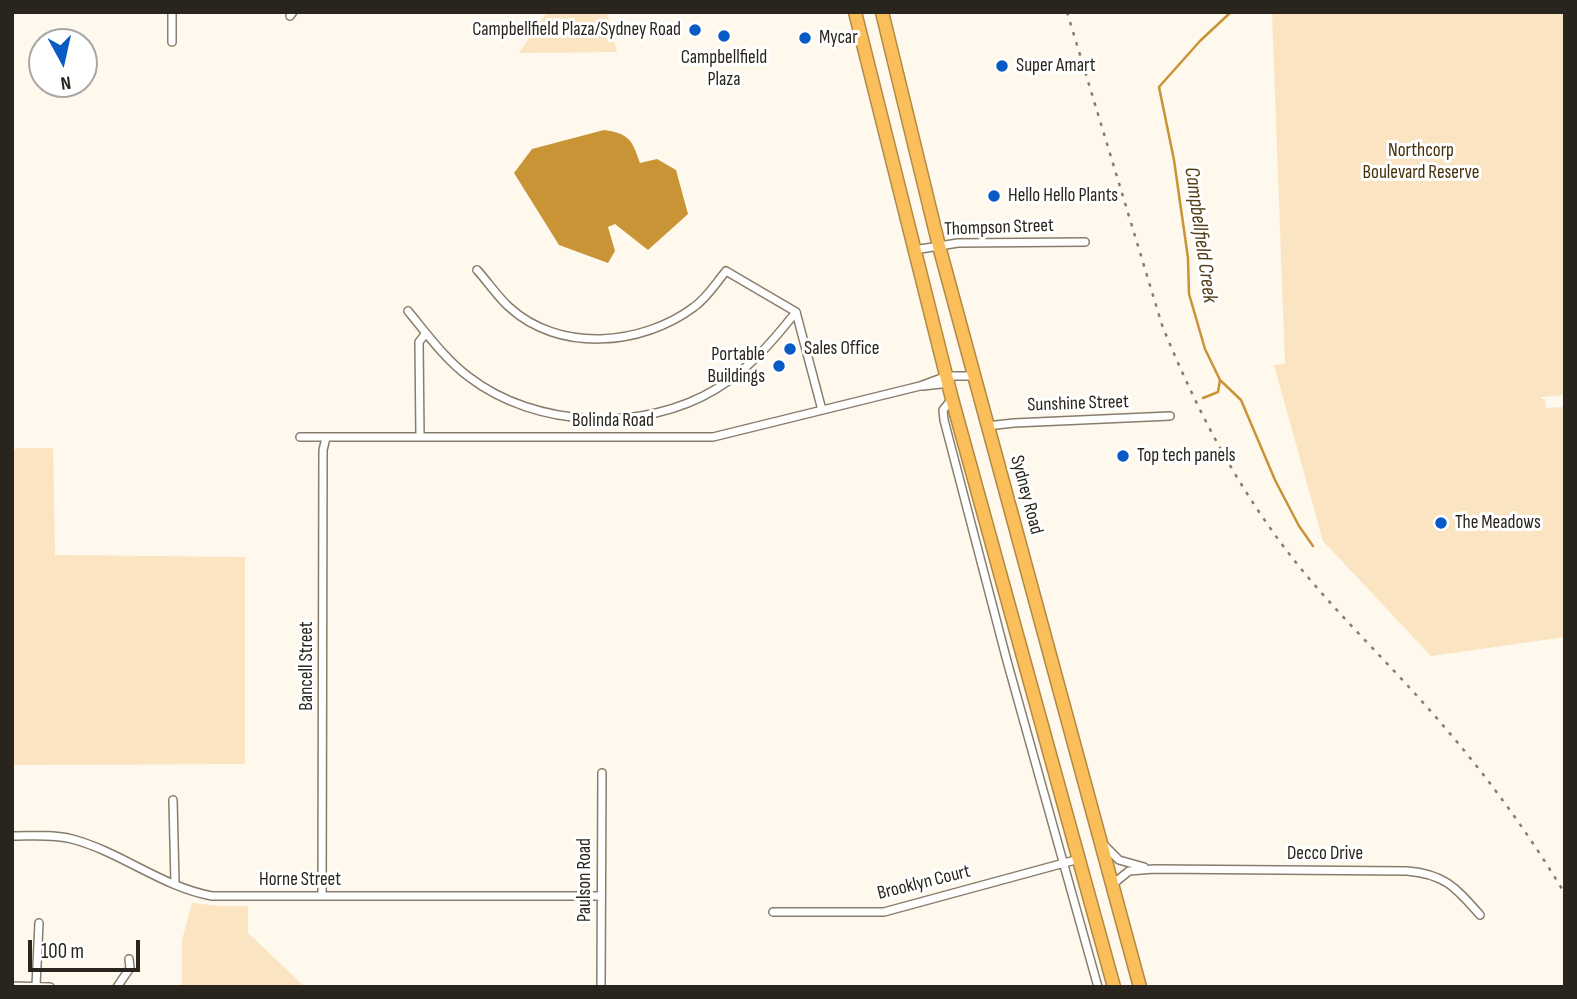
<!DOCTYPE html>
<style>
body{margin:0}
#map{position:relative;width:1577px;height:999px;overflow:hidden;background:#fff8ed;font-family:"Sofia Sans Condensed",sans-serif}
canvas{display:block}
.frame{position:absolute;inset:0;border:14px solid #29241d;pointer-events:none}
.north{position:absolute;left:28px;top:28px;width:70px;height:70px;box-sizing:border-box;background:#fff;border:2px solid #a9a7a5;border-radius:50%;rotate:172deg;font-size:19px;font-weight:700;line-height:28px;text-align:center;color:#29241d}
.north::after{content:'';display:block;margin:auto;width:24px;height:32px;background:#085ac4;clip-path:polygon(50% 0,100% 100%,50% 72%,0 100%)}
.scale{position:absolute;left:28px;top:940px;width:112px;height:32px;box-sizing:border-box;border:4px solid #29241d;border-top:0;padding-left:9px;font-size:21px;line-height:24px;white-space:nowrap;color:#29241d;-webkit-text-stroke:5px #fff;paint-order:stroke}
</style>
<div id="map">
<canvas width="1577" height="999"></canvas>
<div class="frame"></div>
<div class="north">N</div>
<div class="scale">100 m</div>
</div>
<script>
const context = document.querySelector('canvas').getContext('2d');
context.lineJoin = 'round';
function fillPath(path, color) {
  context.fillStyle = color;
  context.fill(path, 'evenodd');
}
function strokePath(path, color, width, dash) {
  context.strokeStyle = color;
  context.lineWidth = width;
  context.lineCap = dash ? 'butt' : 'round';
  context.setLineDash(dash || []);
  context.stroke(path);
}
function write(font, color, halo, rows, align = 'center') {
  context.font = font + ' "Sofia Sans Condensed",sans-serif';
  context.lineWidth = 6;
  context.setLineDash([]);
  context.textBaseline = 'middle';
  context.strokeStyle = halo;
  context.fillStyle = color;
  for (const [text, x, y, turn = 0] of rows) {
    context.save();
    context.translate(x, y);
    context.rotate((+turn || 0) * Math.PI / 180);
    context.textAlign = isNaN(turn) ? turn : align;
    if (halo) context.strokeText(text, 0, 0);
    context.fillText(text, 0, 0);
    context.restore();
  }
}
const green = new Path2D(`
 M 547,12 L 607,12 L 617,52 L 519,53 Z
 M 1272,12 L 1565,12 L 1565,395 L 1541,397 L 1542,399 L 1545,399 L 1546,408 L 1565,407 L 1565,637 L 1431,656 L 1323,541 L 1274,365 L 1285,364 Z
 M 19,448 L 53,448 L 55,555 L 245,557 L 245,764 L 12,765 L 12,450 Z
 M 192,903 L 220,906 L 248,906 L 248,933 L 305,987 L 182,987 L 182,940 Z`);
const water = new Path2D(`
 M 604,130 C 630,134 632,140 640,163 L 657,159 L 676,170 L 688,214 L 648,250 L 615,224 L 608,227 L 615,251 L 608,263 L 559,245 L 514,173 L 532,149 Z`);
const stream = new Path2D(`
 M 1231,12 L 1200,41 L 1159,87 L 1174,160 L 1188,258 L 1189,294 L 1205,349 L 1220,380 L 1241,400 L 1275,480 L 1299,526 L 1313,546
 M 1203,398 L 1218,392 L 1220,380`);
const street = new Path2D(`
 M 172,12 L 172,42
 M 290,16 L 293,12
 M 914,250 L 958,243 L 1085,242
 M 477,270 C 488,282 497,296 509,307 C 559,353 642,346 694,307 C 707,298 716,283 726,271 L 796,312
 M 408,311 C 427,334 445,359 469,377 C 535,428 644,433 716,389 C 749,369 772,342 796,312
 M 796,312 L 822,410
 M 923,386 L 950,383
 M 952,399 L 943,410 L 944,420 L 1007,661 L 1098,987
 M 987,426 L 1014,423 L 1170,416
 M 300,437 L 713,437 L 920,386 L 947,376 L 974,376
 M 420,437 L 419,342 L 426,333
 M 173,800 L 175,884
 M 12,836 C 32,836 53,834 72,839 C 121,852 162,887 212,896 L 600,896
 M 1104,845 L 1119,860 L 1144,867
 M 1113,884 L 1129,871 L 1154,869 L 1407,871 C 1445,874 1456,888 1480,915
 M 322,894 L 323,450 L 326,438
 M 773,912 L 884,912 L 1079,859
 M 12,986 L 50,987
 M 36,986 L 39,923
 M 117,987 L 130,968 L 129,959
 M 601,987 L 602,773`);
const highway = new Path2D(`
 M 855,12 L 952,399 L 1114,987
 M 882,12 L 939,246 L 1140,987`);
const rail = new Path2D(`
 M 1067,12 L 1162,325 C 1196,409 1238,489 1294,560 C 1335,612 1383,657 1426,706 C 1478,764 1525,827 1565,894`);
const markers = [
 [695,30,7,"#085ac4"],
 [724,36,7,"#085ac4"],
 [805,38,7,"#085ac4"],
 [1002,66,7,"#085ac4"],
 [994,196,7,"#085ac4"],
 [790,349,7,"#085ac4"],
 [779,366,7,"#085ac4"],
 [1123,456,7,"#085ac4"],
 [1441,523,7,"#085ac4"]
];
const poiNames = [
 ["Campbellfield Plaza/Sydney Road",681,30,"right"],
 ["Mycar",819,38],
 ["Campbellfield",724,58,"center"],
 ["Plaza",724,80,"center"],
 ["Super Amart",1016,66],
 ["Hello Hello Plants",1008,196],
 ["Sales Office",804,349],
 ["Portable",765,355,"right"],
 ["Buildings",765,377,"right"],
 ["Top tech panels",1137,456],
 ["The Meadows",1455,523]
];
const parkNames = [
 ["Northcorp",1421,151],
 ["Boulevard Reserve",1421,173]
];
const streetNames = [
 ["Thompson Street",999,228,-2],
 ["Sunshine Street",1078,404,-2],
 ["Bolinda Road",613,421],
 ["Sydney Road",1026,495,75],
 ["Bancell Street",307,666,-90],
 ["Decco Drive",1325,854],
 ["Horne Street",300,880],
 ["Paulson Road",585,880,-90],
 ["Brooklyn Court",924,883,-14]
];
const waterNames = [
 ["Campbellfield Creek",1200,235,82]
];
fillPath(green, '#fae4c1');
fillPath(water, '#c89435');
strokePath(stream, '#c89435', 2.5);
strokePath(street, '#887d6c', 10);
strokePath(highway, '#b18945', 15);
strokePath(street, '#fff', 7);
strokePath(highway, '#fabf5b', 12);
strokePath(rail, '#837d74', 2.5, [3.5, 7]);
for (const [x, y, r, color] of markers) {
  const dot = new Path2D();
  dot.arc(x, y, r, 0, 2 * Math.PI);
  context.fillStyle = color;
  context.fill(dot);
  strokePath(dot, '#fff', 2.5);
}
write('19px', '#29241d', '#fff', poiNames, 'left');
write('19px', '#452f06', '#fff', parkNames);
write('19px', '#29241d', '#fff', streetNames);
write('italic 21px', '#543d17', '#fff', waterNames);
</script>
